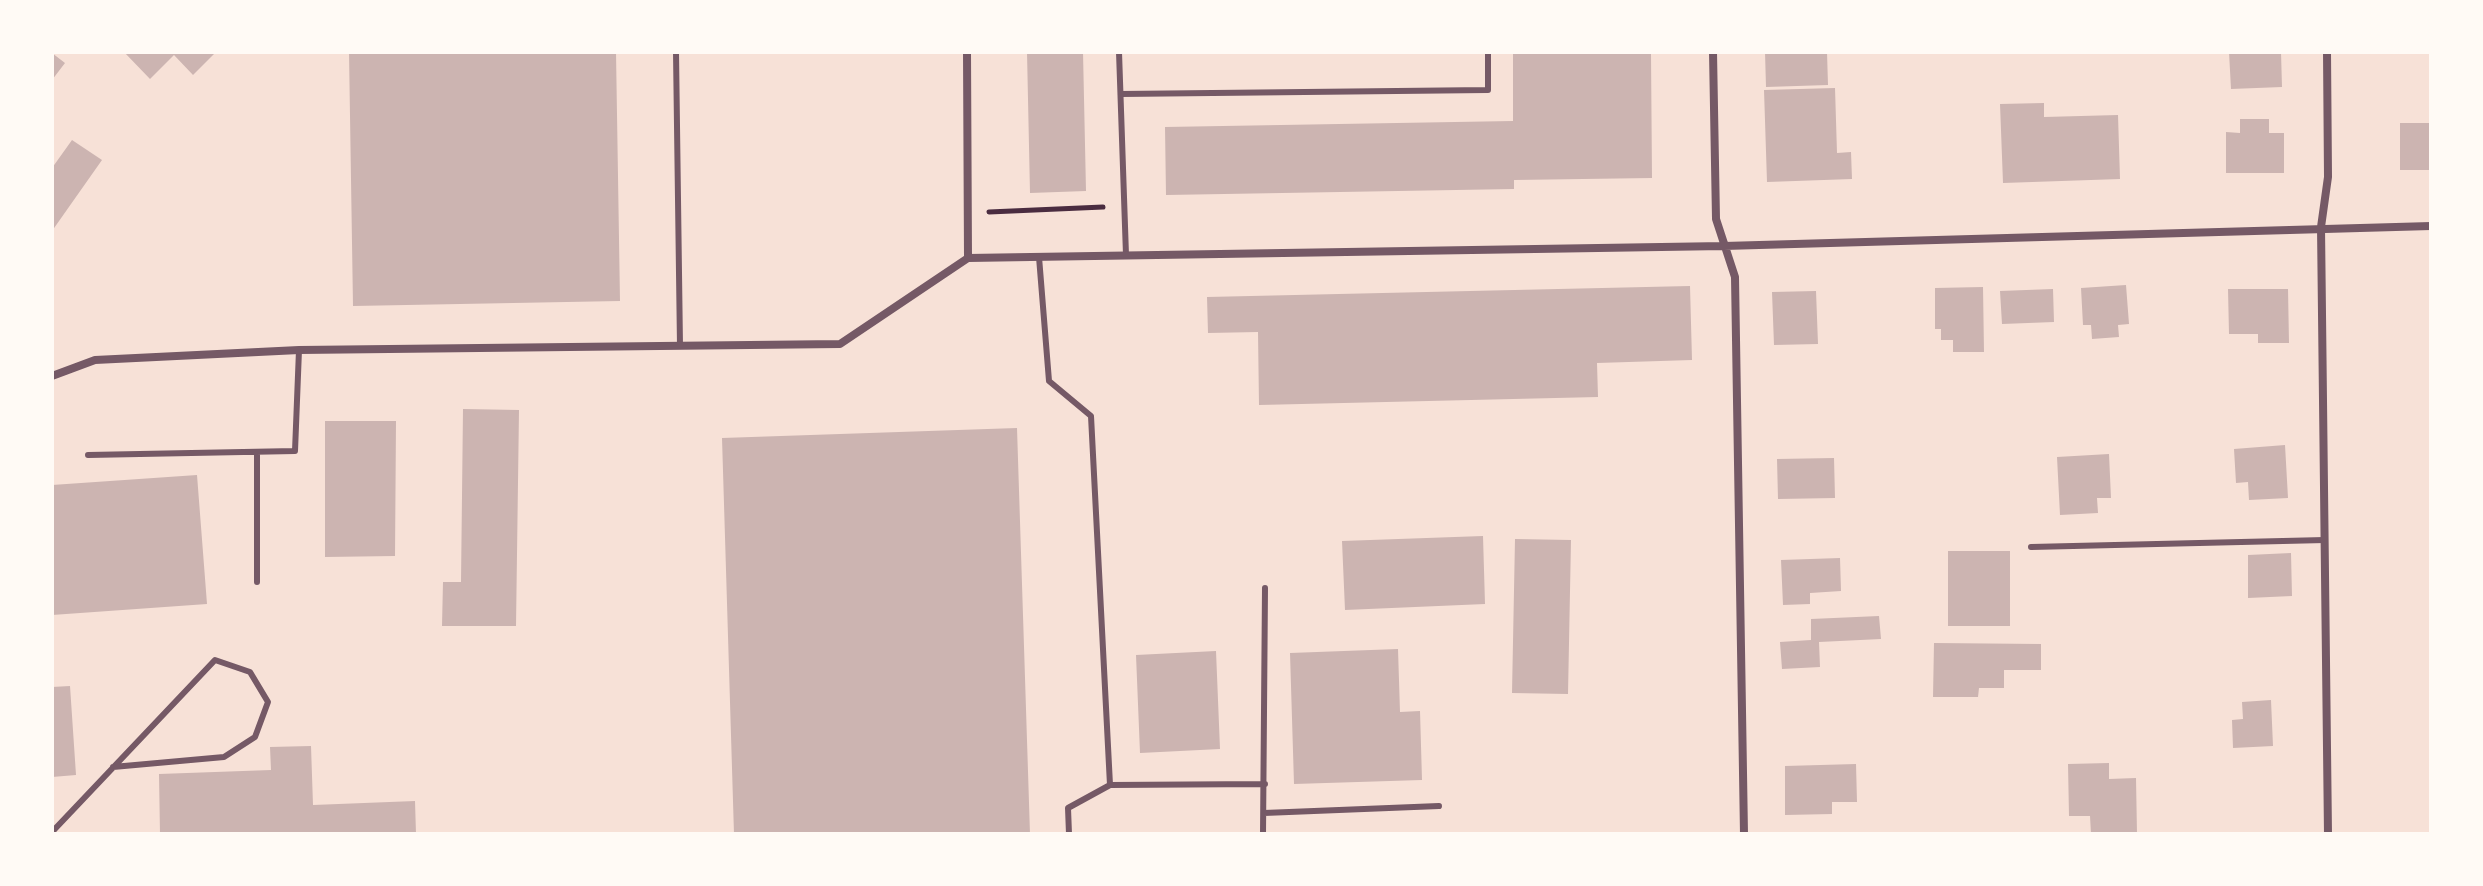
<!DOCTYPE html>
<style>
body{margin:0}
#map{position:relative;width:2483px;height:886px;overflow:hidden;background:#f7e1d7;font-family:Manrope,sans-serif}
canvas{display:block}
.frame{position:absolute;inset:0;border:54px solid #fffaf5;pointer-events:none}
</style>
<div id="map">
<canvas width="2483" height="886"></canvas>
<div class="frame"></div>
</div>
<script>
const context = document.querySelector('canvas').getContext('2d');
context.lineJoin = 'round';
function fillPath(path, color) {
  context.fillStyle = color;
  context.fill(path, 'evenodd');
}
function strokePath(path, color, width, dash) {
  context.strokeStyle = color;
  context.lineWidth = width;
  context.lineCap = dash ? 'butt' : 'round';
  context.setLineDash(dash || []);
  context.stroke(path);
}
const building = new Path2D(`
 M 124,52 L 216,52 L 193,75 L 174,55 L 150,79 Z
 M 349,52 L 616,52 L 620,301 L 353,306 Z
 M 1027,52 L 1083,52 L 1086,191 L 1030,193 Z
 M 1513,52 L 1651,54 L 1652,178 L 1514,180 L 1514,189 L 1166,195 L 1165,127 L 1513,121 Z
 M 1765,52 L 1827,52 L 1828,85 L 1766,87 Z
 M 2229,52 L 2281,52 L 2282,87 L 2231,89 Z
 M 52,53 L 65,63 L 52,80 Z
 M 1835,88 L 1837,153 L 1851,152 L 1852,179 L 1767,182 L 1764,90 Z
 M 2044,103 L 2044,117 L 2118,115 L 2120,179 L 2003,183 L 2000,104 Z
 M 2240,119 L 2269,119 L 2269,133 L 2284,133 L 2284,173 L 2226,173 L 2226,132 L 2240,133 Z
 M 2400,123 L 2431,123 L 2431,170 L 2400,170 Z
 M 72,140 L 102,160 L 52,231 L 52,168 Z
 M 2126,285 L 2129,324 L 2118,325 L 2119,337 L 2092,339 L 2091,325 L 2083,325 L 2081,288 Z
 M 1690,286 L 1692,360 L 1597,363 L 1598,397 L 1259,405 L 1258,332 L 1208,333 L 1207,297 Z
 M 1983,287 L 1984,352 L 1953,352 L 1953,340 L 1941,340 L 1941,329 L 1935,329 L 1935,288 Z
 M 2053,289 L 2054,322 L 2002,324 L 2000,291 Z
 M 2228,289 L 2288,289 L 2289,343 L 2258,343 L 2258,334 L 2229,334 Z
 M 1816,291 L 1818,344 L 1774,345 L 1772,292 Z
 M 463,409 L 519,410 L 516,626 L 442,626 L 443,582 L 461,582 Z
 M 325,421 L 396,421 L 395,556 L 325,557 Z
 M 1017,428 L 1030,834 L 734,834 L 722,438 Z
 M 2285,445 L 2288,498 L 2249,500 L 2248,482 L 2236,483 L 2234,449 Z
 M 2109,454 L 2111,498 L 2097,498 L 2098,513 L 2060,515 L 2057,457 Z
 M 1834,458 L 1835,498 L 1778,499 L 1777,459 Z
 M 197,475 L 207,604 L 52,615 L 52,485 Z
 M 1483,536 L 1485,604 L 1345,610 L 1342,541 Z
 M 1515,539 L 1571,540 L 1568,694 L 1512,693 Z
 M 1948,551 L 2010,551 L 2010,626 L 1948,626 Z
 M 2291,553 L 2292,596 L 2248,598 L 2248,555 Z
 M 1840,558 L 1841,591 L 1810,593 L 1810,604 L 1783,605 L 1781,560 Z
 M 1879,616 L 1881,639 L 1819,642 L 1820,667 L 1782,669 L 1780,642 L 1811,640 L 1811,619 Z
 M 1934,643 L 2041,644 L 2041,670 L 2004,670 L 2004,688 L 1979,688 L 1978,697 L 1933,697 Z
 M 1398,649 L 1400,712 L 1420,711 L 1422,780 L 1294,784 L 1290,653 Z
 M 1216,651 L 1220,749 L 1140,753 L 1136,655 Z
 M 70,686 L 76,775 L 52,777 L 52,687 Z
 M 2271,700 L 2273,746 L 2233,748 L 2232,720 L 2243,719 L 2242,702 Z
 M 311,746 L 313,805 L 415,801 L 416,834 L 160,834 L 159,774 L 271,770 L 270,747 Z
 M 2109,763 L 2109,779 L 2136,778 L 2137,834 L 2091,834 L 2090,816 L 2069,816 L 2068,764 Z
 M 1856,764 L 1857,802 L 1832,802 L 1832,814 L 1785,815 L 1785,766 Z`);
const path = new Path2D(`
 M 989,212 L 1103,207`);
const service = new Path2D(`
 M 676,52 L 680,346
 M 1119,52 L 1126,255
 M 1121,94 L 1488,90 L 1488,52
 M 1039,257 L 1049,381 L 1091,416 L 1110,785 L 1068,808 L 1069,834
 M 257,452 L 257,582
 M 88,455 L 295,451 L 299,350
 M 2031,547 L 2325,540
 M 1110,785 L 1265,784
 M 1264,813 L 1439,806
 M 52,832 L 215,660 L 250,672 L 268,702 L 255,737 L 224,757 L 113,767
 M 1263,834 L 1265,588`);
const minor = new Path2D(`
 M 967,52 L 968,258
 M 1713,52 L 1716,219 L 1735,277 L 1744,834
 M 2327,52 L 2328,177 L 2321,227 L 2328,834
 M 968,258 L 1724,246 L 2431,226
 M 52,376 L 95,360 L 299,350 L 840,344 L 968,258`);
fillPath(building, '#ccb4b1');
strokePath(path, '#4a2c40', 5);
strokePath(service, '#755966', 6);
strokePath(minor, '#755966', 8);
</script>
